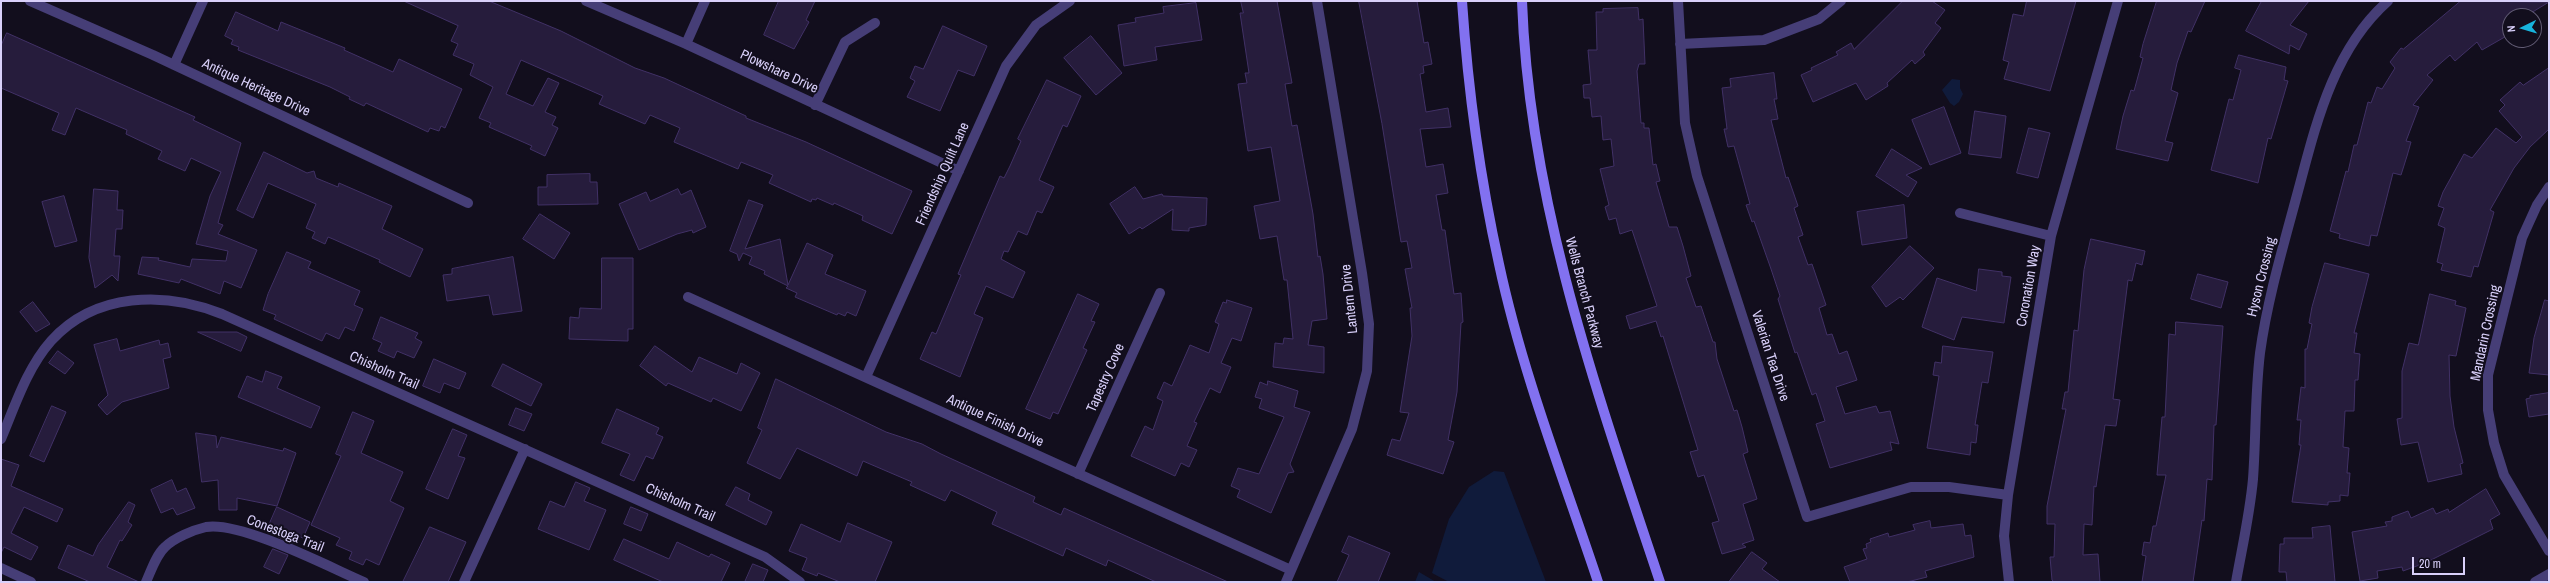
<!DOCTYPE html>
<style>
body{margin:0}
#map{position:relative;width:2550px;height:583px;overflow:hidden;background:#120e1d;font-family:"Archivo Narrow",sans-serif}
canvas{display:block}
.frame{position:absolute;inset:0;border:2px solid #d9d0fa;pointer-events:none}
.north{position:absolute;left:2502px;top:8px;width:40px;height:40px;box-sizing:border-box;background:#120e1d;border:1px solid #625c75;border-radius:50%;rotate:265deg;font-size:11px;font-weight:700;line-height:16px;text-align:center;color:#d9d0fa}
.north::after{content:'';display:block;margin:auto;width:14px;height:18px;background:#18b4dd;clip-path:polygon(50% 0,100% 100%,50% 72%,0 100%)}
.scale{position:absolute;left:2412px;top:557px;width:53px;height:18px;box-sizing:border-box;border:2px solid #d9d0fa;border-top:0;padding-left:5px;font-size:12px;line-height:14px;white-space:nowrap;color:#d9d0fa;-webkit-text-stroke:3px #120e1d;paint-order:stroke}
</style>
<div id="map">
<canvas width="2550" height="583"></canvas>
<div class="frame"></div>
<div class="north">N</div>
<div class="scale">20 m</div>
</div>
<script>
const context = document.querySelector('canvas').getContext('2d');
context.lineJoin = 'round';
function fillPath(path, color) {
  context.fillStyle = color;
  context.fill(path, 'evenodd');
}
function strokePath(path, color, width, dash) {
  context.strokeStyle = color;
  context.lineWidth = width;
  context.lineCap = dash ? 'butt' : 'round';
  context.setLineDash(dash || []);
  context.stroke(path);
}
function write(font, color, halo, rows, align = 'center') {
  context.font = font + ' "Archivo Narrow",sans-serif';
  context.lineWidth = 4;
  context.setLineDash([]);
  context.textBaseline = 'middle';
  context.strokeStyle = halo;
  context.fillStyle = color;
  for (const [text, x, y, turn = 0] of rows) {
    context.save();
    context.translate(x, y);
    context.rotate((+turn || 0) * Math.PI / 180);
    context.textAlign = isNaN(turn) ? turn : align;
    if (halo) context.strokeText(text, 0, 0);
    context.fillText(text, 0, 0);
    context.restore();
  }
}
const water = new Path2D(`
 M 1952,79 L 1960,80 L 1960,88 L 1963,94 L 1959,102 L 1954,106 L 1950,103 L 1942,90 Z
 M 1494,471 L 1504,472 L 1546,582 L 1449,582 L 1432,573 L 1449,519 L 1469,487 Z
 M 1419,572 L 1436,582 L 1415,582 Z`);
const building = new Path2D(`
 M 404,1 L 489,1 L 561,31 L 635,68 L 664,78 L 746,116 L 746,118 L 806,142 L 912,191 L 892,234 L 862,220 L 863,216 L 834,203 L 833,205 L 817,198 L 816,200 L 812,199 L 811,202 L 769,183 L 773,175 L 741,162 L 738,169 L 674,142 L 680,128 L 650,115 L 645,124 L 599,104 L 603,96 L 521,60 L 506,94 L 533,106 L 548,78 L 559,83 L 545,112 L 556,117 L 552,125 L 558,128 L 545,156 L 530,149 L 532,146 L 489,127 L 491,123 L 479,118 L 493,87 L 470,75 L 474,64 L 453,55 L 458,44 L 451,41 L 458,26 Z
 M 779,1 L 815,1 L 806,20 L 809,22 L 794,49 L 764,35 Z
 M 1241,1 L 1277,1 L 1292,83 L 1285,84 L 1292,126 L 1297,125 L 1313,214 L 1318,257 L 1320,256 L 1323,274 L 1327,319 L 1312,321 L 1308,345 L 1324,347 L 1324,373 L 1273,367 L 1275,343 L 1283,344 L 1284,338 L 1293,339 L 1287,280 L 1284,280 L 1277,236 L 1260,239 L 1254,206 L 1280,201 L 1271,147 L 1248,151 L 1238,84 L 1247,83 L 1245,73 L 1249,73 L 1240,13 L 1243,13 Z
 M 1359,1 L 1417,1 L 1424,43 L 1428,42 L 1432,64 L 1423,66 L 1424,73 L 1420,74 L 1426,112 L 1448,108 L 1451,127 L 1420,129 L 1426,167 L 1443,164 L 1448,193 L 1436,195 L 1442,230 L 1445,230 L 1454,294 L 1461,293 L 1463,322 L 1461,323 L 1457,392 L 1448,440 L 1454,442 L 1443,474 L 1387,455 L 1392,439 L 1400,441 L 1409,413 L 1400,412 L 1412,336 L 1410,308 L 1412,308 L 1405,269 L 1412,268 L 1407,241 L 1401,242 L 1382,124 Z
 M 1903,1 L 1932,1 L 1945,10 L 1935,23 L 1941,28 L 1923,52 L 1925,55 L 1915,64 L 1912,60 L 1887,83 L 1888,86 L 1866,100 L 1856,83 L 1813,102 L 1801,75 L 1812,70 L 1811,68 L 1838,55 L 1836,52 L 1851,43 L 1854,49 Z
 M 2027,1 L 2076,1 L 2050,91 L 2004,79 L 2009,62 L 2003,60 L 2013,14 L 2023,16 Z
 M 2157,1 L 2205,1 L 2191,32 L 2188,31 L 2177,63 L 2171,90 L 2178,93 L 2165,141 L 2173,143 L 2168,161 L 2116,149 L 2123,116 L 2131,90 L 2134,91 L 2143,58 L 2140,57 L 2143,44 Z
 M 2262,1 L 2309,1 L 2290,25 L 2307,34 L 2299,50 L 2290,45 L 2289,54 L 2246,31 Z
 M 2461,1 L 2549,2 L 2526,16 L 2510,16 L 2510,34 L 2482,50 L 2477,42 L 2455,61 L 2450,55 L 2427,75 L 2433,80 L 2413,105 L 2419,107 L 2406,141 L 2411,142 L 2407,156 L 2401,175 L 2393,173 L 2377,236 L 2371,235 L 2369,246 L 2339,238 L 2340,234 L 2330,231 L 2346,171 L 2348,172 L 2354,145 L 2357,145 L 2368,102 L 2371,103 L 2377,87 L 2382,89 L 2395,68 L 2390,62 L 2401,48 L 2403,49 Z
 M 1196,3 L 1202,40 L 1155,47 L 1157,60 L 1124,66 L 1118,25 L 1136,22 L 1135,18 L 1164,13 L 1163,7 Z
 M 1638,8 L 1639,20 L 1643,19 L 1645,64 L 1639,64 L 1637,71 L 1641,123 L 1644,123 L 1644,128 L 1649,128 L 1653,165 L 1656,164 L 1660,181 L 1656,182 L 1669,227 L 1677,227 L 1683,246 L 1691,276 L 1686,278 L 1696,307 L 1701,306 L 1713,342 L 1715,342 L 1717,359 L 1734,411 L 1737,410 L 1742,427 L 1748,452 L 1743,454 L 1757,499 L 1743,504 L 1754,540 L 1742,544 L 1746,547 L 1722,554 L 1712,523 L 1719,521 L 1704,475 L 1698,477 L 1690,452 L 1698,450 L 1663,336 L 1661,337 L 1656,321 L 1630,329 L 1626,316 L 1657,306 L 1632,230 L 1620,234 L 1616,218 L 1609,220 L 1605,207 L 1609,205 L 1600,169 L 1614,166 L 1611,139 L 1603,140 L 1601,116 L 1592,117 L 1590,98 L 1584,98 L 1583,85 L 1591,84 L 1588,50 L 1597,50 L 1596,12 L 1603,12 L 1603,9 Z
 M 236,12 L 278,31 L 281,22 L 345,48 L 344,50 L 393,72 L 399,59 L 462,89 L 445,128 L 441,126 L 439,131 L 430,128 L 428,132 L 366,103 L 364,106 L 349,99 L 350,97 L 330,87 L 238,50 L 239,47 L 231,44 L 233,40 L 225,36 Z
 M 943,26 L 987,46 L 974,76 L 958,70 L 940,111 L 907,97 L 915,81 L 910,78 L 915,66 L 923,69 Z
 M 7,33 L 195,117 L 193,120 L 241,143 L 218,223 L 223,225 L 218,234 L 257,250 L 241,288 L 224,281 L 220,294 L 181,279 L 179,283 L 138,274 L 142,257 L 159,258 L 158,260 L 190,267 L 192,259 L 226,261 L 228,251 L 196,244 L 210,196 L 221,172 L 191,158 L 185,171 L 158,159 L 162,151 L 126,134 L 127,130 L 76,108 L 65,135 L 52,130 L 59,113 L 1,88 L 1,46 Z
 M 1091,36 L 1122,73 L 1096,95 L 1064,58 Z
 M 2239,55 L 2286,67 L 2284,80 L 2288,81 L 2271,139 L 2268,138 L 2258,183 L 2211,170 L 2229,99 L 2233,100 L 2241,70 L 2235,68 Z
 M 2549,68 L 2549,129 L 2530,147 L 2514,168 L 2490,210 L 2494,212 L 2478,267 L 2474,266 L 2471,277 L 2441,270 L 2443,264 L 2437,262 L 2445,228 L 2438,225 L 2444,208 L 2438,206 L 2443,192 L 2464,154 L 2472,158 L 2496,128 L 2516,143 L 2522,137 L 2499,111 L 2505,105 L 2500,100 L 2520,82 L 2523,85 Z
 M 1774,73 L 1777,99 L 1774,99 L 1778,119 L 1771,120 L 1786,178 L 1788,177 L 1798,206 L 1794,208 L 1803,235 L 1798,237 L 1808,265 L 1812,264 L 1826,305 L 1819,308 L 1827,335 L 1832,334 L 1839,354 L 1847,351 L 1857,380 L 1836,387 L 1845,414 L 1876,406 L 1879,413 L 1890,411 L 1899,444 L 1890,442 L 1892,450 L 1830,468 L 1816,424 L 1825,421 L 1816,393 L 1812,395 L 1797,352 L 1795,353 L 1778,299 L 1780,296 L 1771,269 L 1754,221 L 1752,222 L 1746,205 L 1750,204 L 1734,146 L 1728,147 L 1724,129 L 1727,129 L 1722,88 L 1731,87 L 1730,79 Z
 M 1047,80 L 1081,96 L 1067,127 L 1063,125 L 1039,180 L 1054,187 L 1042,213 L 1037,211 L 1027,235 L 1018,231 L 1008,252 L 1004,251 L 1001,259 L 1025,272 L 1013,298 L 986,286 L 974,314 L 983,318 L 960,377 L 920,359 L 932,332 L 936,334 L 961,275 L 958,274 L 981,220 L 1000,176 L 1004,178 L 1010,166 L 1021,141 L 1018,139 Z
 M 1944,107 L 1961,153 L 1930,165 L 1912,120 Z
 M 1975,111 L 2006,116 L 2001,158 L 1969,154 Z
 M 2029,128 L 2050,133 L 2038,178 L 2017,173 Z
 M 1892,149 L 1922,168 L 1906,175 L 1917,182 L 1908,197 L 1876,176 Z
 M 264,152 L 307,173 L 314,171 L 316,178 L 338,187 L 339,183 L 392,206 L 382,229 L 423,249 L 410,277 L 379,262 L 380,260 L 333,239 L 328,237 L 325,244 L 312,238 L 315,232 L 306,228 L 316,204 L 268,183 L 253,218 L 237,210 Z
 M 590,174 L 590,182 L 597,182 L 598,204 L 538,205 L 538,187 L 547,187 L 547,175 Z
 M 1135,187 L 1143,199 L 1162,194 L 1163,196 L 1207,198 L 1206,225 L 1189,228 L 1189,231 L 1172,230 L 1173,209 L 1142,229 L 1140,227 L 1129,234 L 1110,204 Z
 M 94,189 L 118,191 L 117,210 L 123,210 L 122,229 L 116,229 L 114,256 L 120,256 L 118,281 L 112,275 L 95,288 L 89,258 Z
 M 678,189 L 681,195 L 691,190 L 706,227 L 693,233 L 692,230 L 677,234 L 639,250 L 619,204 L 646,192 L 650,201 Z
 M 64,196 L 77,241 L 55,247 L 42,202 Z
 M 749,200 L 763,205 L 745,249 L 780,239 L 788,285 L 807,243 L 833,255 L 825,274 L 866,291 L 856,316 L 847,312 L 845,316 L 838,313 L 837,315 L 795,297 L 797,293 L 786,288 L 788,286 L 764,274 L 765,271 L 749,264 L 752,257 L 743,253 L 739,261 L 737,254 L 730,251 Z
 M 1904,205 L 1907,238 L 1862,245 L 1857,212 Z
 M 540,214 L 570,233 L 554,259 L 523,239 Z
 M 2091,239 L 2145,251 L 2142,265 L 2136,263 L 2132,281 L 2128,280 L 2113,399 L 2120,400 L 2116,426 L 2105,425 L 2096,487 L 2094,486 L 2092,525 L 2084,524 L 2083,555 L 2098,554 L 2100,582 L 2054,582 L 2052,580 L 2050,557 L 2054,557 L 2055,524 L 2047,524 L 2047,506 L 2066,409 L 2062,409 L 2065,392 L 2068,392 L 2074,330 L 2078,331 L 2084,270 Z
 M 1910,246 L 1934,268 L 1903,300 L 1900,297 L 1886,307 L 1872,287 Z
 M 287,252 L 311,262 L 308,268 L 360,291 L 354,305 L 363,309 L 354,331 L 345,327 L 339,339 L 326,333 L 322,341 L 274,319 L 276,315 L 263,310 L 268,294 Z
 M 513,257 L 522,311 L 493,315 L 489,295 L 447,301 L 443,275 L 452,274 L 452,269 Z
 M 602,258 L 633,258 L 633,329 L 628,329 L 628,341 L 569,339 L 570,317 L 579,318 L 580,308 L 601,309 Z
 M 2325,263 L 2369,274 L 2354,333 L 2357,333 L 2354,353 L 2360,354 L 2358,380 L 2355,380 L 2354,411 L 2345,411 L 2343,447 L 2349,448 L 2347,473 L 2350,473 L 2348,496 L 2340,495 L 2340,501 L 2328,502 L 2328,505 L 2292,502 L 2301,445 L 2299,445 L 2301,420 L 2297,420 L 2301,387 L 2305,388 L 2305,349 L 2307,349 L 2312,324 L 2309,323 L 2312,307 Z
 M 1979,269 L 2002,272 L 2002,276 L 2011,277 L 2004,323 L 1962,317 L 1954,340 L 1922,327 L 1937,278 L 1976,291 Z
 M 2198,274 L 2228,282 L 2221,308 L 2191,299 Z
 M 1078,294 L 1099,304 L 1091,321 L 1095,322 L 1083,348 L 1087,350 L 1058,414 L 1053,412 L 1050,419 L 1026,409 Z
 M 2430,294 L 2456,301 L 2455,305 L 2466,308 L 2456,356 L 2449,355 L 2450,396 L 2454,427 L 2463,463 L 2460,464 L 2462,474 L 2428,482 L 2418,442 L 2401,445 L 2397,419 L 2402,418 L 2402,371 L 2409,343 L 2418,345 Z
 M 1227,300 L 1252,308 L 1241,341 L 1232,338 L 1221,363 L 1231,367 L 1220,393 L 1210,388 L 1194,422 L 1197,423 L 1187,446 L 1197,450 L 1189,467 L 1181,463 L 1175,476 L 1131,456 L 1145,426 L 1153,430 L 1163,401 L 1157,398 L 1164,382 L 1172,386 L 1190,345 L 1209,353 L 1219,324 L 1215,322 L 1223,302 L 1226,303 Z
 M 2545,300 L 2549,301 L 2549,375 L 2529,373 L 2534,338 Z
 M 33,302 L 50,324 L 36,332 L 20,312 Z
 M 381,317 L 418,333 L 415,338 L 422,342 L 414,358 L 397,351 L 394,358 L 378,351 L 382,343 L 373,339 Z
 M 2176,322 L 2223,326 L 2216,425 L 2214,425 L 2212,480 L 2207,479 L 2204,521 L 2202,520 L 2193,582 L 2142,582 L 2146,556 L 2142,555 L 2144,542 L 2150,543 L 2153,526 L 2156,526 L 2166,475 L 2157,475 L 2162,417 L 2165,417 L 2169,334 L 2175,335 Z
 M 198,332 L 237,332 L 247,337 L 241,351 Z
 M 117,339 L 120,351 L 159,340 L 160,345 L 168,343 L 171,357 L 163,359 L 169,388 L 122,402 L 107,415 L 98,405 L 108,395 L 94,345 Z
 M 655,346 L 692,372 L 699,357 L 737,374 L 741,363 L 760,373 L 741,411 L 713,398 L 711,402 L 668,383 L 666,386 L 640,366 Z
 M 1943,346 L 1993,352 L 1988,383 L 1982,382 L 1975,425 L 1978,425 L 1976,443 L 1971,442 L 1970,455 L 1927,448 L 1939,376 L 1933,375 L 1935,362 L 1941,363 Z
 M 58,351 L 74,363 L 65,374 L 49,363 Z
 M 434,359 L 466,373 L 459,389 L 444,383 L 440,393 L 423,386 Z
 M 503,364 L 542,384 L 531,406 L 492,386 Z
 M 266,371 L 282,377 L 277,388 L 320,407 L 311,428 L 238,397 L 247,376 L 262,382 Z
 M 776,379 L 886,432 L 922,444 L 941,454 L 1035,497 L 1033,502 L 1061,515 L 1064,508 L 1228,582 L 1156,582 L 1108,560 L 1106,566 L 1066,548 L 1063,556 L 992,524 L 997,512 L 951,490 L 945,501 L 910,485 L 912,482 L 863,461 L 857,476 L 797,448 L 780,479 L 747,463 L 762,430 L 758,428 Z
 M 1268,381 L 1298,391 L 1294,407 L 1310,412 L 1290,464 L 1294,472 L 1288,473 L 1271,513 L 1237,497 L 1240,490 L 1231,486 L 1238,468 L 1259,474 L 1284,417 L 1259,408 L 1262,399 L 1255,397 L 1260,382 L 1267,385 Z
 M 2549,393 L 2549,414 L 2529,417 L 2526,399 L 2530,398 L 2530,396 Z
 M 52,406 L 66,412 L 44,462 L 30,456 Z
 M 516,408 L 532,414 L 524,431 L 509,425 Z
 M 617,409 L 659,428 L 656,434 L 663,437 L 653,459 L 646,456 L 634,481 L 620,475 L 630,454 L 602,443 Z
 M 353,412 L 374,421 L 361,453 L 403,472 L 390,501 L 404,508 L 379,565 L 366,559 L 363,565 L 349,559 L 352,552 L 336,545 L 340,538 L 311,525 L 341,456 L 336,454 Z
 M 453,429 L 467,435 L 458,456 L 465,458 L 448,499 L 426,489 Z
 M 196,433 L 216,436 L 217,448 L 221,437 L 283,451 L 284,448 L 296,453 L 277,506 L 237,498 L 237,510 L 219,510 L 218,480 L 202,482 Z
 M 1,459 L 19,465 L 11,486 L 63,509 L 57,522 L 24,507 L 11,533 L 38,547 L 31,560 L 4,547 L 1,553 Z
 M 172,480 L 177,492 L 186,488 L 195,508 L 177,515 L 173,508 L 161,513 L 151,490 Z
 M 576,482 L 590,488 L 584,501 L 606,510 L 589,550 L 538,529 L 550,501 L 564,507 Z
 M 736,487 L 750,494 L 748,500 L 772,512 L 766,525 L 726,505 Z
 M 2486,489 L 2500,514 L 2490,520 L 2493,529 L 2425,563 L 2403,571 L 2402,567 L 2377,571 L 2378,578 L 2360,581 L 2352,532 L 2387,526 L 2385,522 L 2392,521 L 2392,517 L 2408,511 L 2411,518 L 2433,508 L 2436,514 L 2448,509 L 2449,512 Z
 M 129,502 L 135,505 L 128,522 L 132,525 L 122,541 L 120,540 L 107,567 L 139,582 L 90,582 L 58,568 L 68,545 L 93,556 L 98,545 Z
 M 277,507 L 310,522 L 303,538 L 296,535 L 293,543 L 278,537 L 283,528 L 270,523 Z
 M 631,507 L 648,514 L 641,531 L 624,524 Z
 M 1930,521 L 1931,528 L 1963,524 L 1965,536 L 1971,535 L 1974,557 L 1925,571 L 1927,577 L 1907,582 L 1850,582 L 1844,567 L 1867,559 L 1863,549 L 1867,548 L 1866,544 L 1871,542 L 1870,539 L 1888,533 L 1889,537 L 1915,530 L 1913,525 Z
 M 848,523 L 892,542 L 875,582 L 840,582 L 818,573 L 817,576 L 802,570 L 807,558 L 789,551 L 801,524 L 840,542 Z
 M 2330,526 L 2335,582 L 2287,582 L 2286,572 L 2279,572 L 2280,544 L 2284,544 L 2284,538 L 2313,538 L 2312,528 Z
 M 430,527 L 466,542 L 448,582 L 403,582 Z
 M 1349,536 L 1390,553 L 1378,582 L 1337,582 L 1349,555 L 1342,552 Z
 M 624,539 L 669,559 L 677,542 L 709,557 L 711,554 L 730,563 L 721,582 L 663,582 L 614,560 Z
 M 273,549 L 288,555 L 279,574 L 264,567 Z
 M 1752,552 L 1767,563 L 1762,569 L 1780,582 L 1729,582 Z
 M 753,564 L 768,570 L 763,582 L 745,582 Z`);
const minor = new Path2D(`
 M 30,1 L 153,55 L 468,203
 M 586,1 L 686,44 L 959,171
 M 1678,1 L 1685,123 L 1697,176 L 1807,517 L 1911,487 L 1949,487 L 2008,495
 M 686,44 L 705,1
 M 1680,44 L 1764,40 L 1819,19 L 1841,1
 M 174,65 L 203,1
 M 815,105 L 845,42 L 875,23
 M 2549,187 L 2537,205 L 2522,238 L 2488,375 L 2488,410 L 2494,443 L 2504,475 L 2549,551
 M 1960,213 L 2051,236
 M 688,297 L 1291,570
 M 866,377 L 1006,66 L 1036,25 L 1070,1
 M 1,439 C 15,406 27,368 51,341 C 95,292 165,291 222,314 L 765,557 L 800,582
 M 1078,474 L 1160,293
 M 1,568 L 31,582
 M 146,582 C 151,571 156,555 165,547 C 174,538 193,530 206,527 C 241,521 329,567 364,582
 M 464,582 L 525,449
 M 1286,582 L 1352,429 L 1367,371 L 1369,324 L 1362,273 L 1317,1
 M 2009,582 L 2004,536 L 2008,495 L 2051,236 L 2118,1
 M 2236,582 C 2242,548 2250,513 2253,479 C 2256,437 2255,395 2260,353 C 2268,295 2286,237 2301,180 C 2318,116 2336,47 2388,1`);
const tertiary = new Path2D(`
 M 2535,582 L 2549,574`);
const secondary = new Path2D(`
 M 1462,1 C 1468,90 1480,178 1499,264 C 1522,372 1563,477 1598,582
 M 1522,1 C 1529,202 1597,393 1660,582`);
const streetNames = [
 ["Plowshare Drive",779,72,25],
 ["Antique Heritage Drive",256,88,25],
 ["Friendship Quilt Lane",943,174,-66],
 ["Hyson Crossing",2262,277,-76],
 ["Coronation Way",2029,286,-80],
 ["Wells Branch Parkway",1584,293,75],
 ["Lantern Drive",1350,299,-96],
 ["Mandarin Crossing",2486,333,-78],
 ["Valerian Tea Drive",1770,356,72],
 ["Chisholm Trail",384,371,24],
 ["Tapestry Cove",1106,378,-66],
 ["Antique Finish Drive",995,421,25],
 ["Chisholm Trail",680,503,24],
 ["Conestoga Trail",285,534,21]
];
fillPath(water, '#101b3b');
fillPath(building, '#261c3c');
strokePath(building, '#413166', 1);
strokePath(minor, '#463e77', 10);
strokePath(tertiary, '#463e77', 10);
strokePath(secondary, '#8271f0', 10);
write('14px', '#d9d0fa', '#120e1d', streetNames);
</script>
